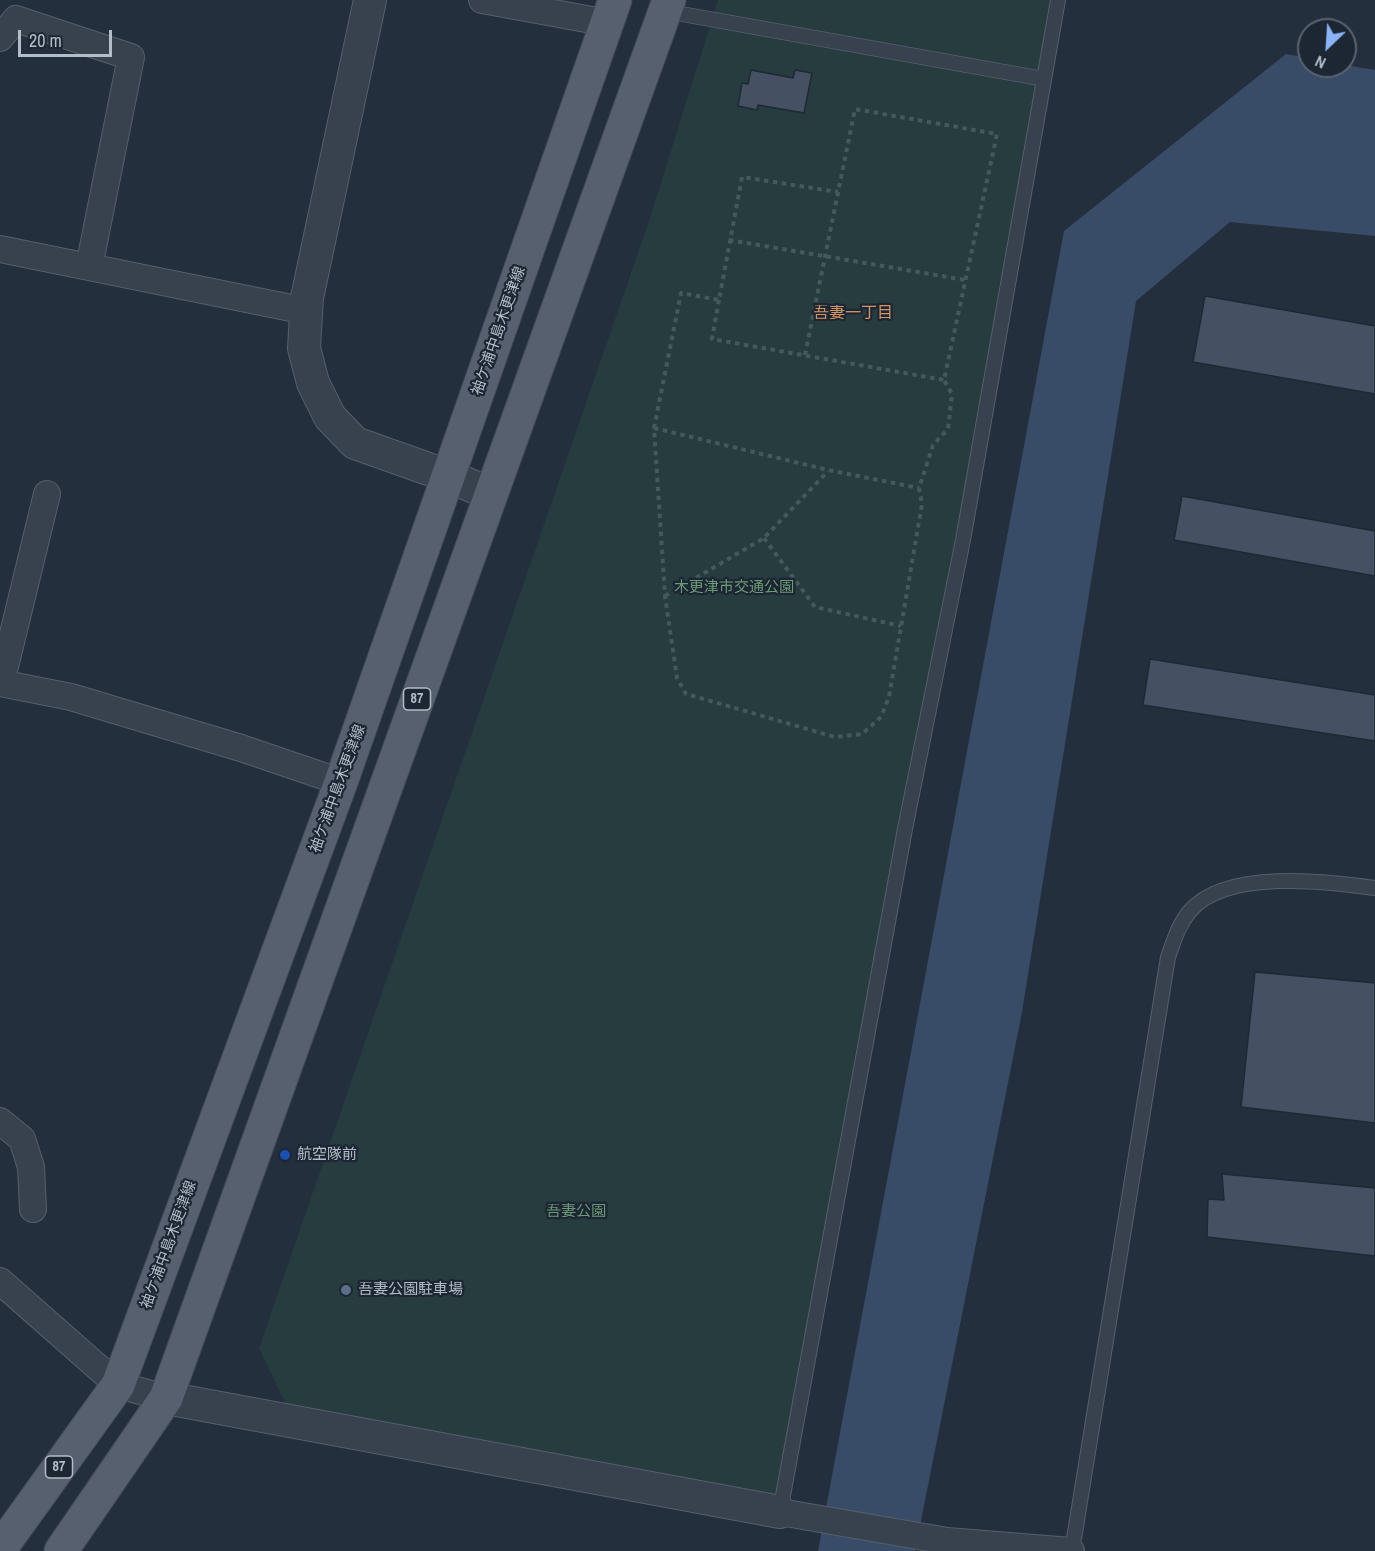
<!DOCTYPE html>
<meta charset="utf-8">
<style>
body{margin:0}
#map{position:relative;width:1375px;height:1551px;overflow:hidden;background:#242f3e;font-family:"Archivo Narrow",sans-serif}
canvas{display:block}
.north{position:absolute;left:1297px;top:18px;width:60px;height:60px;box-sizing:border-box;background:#1d2633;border:2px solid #59626f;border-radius:50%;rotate:205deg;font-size:16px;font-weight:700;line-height:24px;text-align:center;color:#b4bcc9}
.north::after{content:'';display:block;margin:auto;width:21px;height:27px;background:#8ab4f8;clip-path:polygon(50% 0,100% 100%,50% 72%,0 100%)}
.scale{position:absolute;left:18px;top:30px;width:94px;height:27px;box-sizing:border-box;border:3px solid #b4bcc9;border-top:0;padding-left:8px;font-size:18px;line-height:21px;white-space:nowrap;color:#b4bcc9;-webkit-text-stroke:4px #1d2633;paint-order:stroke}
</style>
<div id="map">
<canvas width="1375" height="1551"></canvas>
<div class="north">N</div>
<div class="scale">20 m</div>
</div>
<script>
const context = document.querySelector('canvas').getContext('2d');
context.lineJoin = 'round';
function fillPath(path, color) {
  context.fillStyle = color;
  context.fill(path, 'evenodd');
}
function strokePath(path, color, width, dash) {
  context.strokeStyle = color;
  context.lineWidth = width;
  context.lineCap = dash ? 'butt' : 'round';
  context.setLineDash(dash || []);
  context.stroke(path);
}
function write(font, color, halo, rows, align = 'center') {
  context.font = font + ' "Archivo Narrow","Noto Sans JP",sans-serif';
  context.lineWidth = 4.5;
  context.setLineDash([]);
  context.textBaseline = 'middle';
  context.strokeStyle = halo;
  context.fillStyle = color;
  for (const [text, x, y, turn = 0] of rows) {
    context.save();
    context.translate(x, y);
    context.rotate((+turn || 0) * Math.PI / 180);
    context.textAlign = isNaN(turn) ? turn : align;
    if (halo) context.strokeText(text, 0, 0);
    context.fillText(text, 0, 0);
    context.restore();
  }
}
const green = new Path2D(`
 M 718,0 L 1057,0 L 780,1512 L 294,1422 L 259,1348 L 649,221 Z`);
const water = new Path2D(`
 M 1286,54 L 1309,58 L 1309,66 L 1345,65 L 1375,70 L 1375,236 L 1230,222 L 1136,301 L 1022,1012 L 915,1551 L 818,1551 L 1064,231 Z`);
const building = new Path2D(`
 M 751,70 L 793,78 L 795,70 L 812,73 L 804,113 L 758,105 L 757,110 L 738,106 L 742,83 L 748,84 Z
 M 1205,296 L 1375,326 L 1375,394 L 1193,362 Z
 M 1182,496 L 1375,531 L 1375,576 L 1174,540 Z
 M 1150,659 L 1375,695 L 1375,741 L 1143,705 Z
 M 1255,972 L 1375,983 L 1375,1123 L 1241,1107 Z
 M 1222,1174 L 1375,1188 L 1375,1256 L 1207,1237 L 1208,1199 L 1224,1200 Z`);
const path = new Path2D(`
 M 729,240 L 965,280
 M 719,300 L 712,339 L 944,380
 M 805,355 L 855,109 L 997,134 L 944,380 L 952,394 L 948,429 L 933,445 L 919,488 L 922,504 L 889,697 L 881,717 L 862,734 L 835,737 L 686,694 L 677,678 L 665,596 L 654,428 L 681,293 L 719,300 L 742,177 L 838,192
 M 654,428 L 828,470 L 919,488
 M 764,538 L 815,607 L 901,626
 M 665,596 L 764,538 L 828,471`);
const service = new Path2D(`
 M 665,11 L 1044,79
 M 780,1512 L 905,829 L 963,540 L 1058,0
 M 1072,1551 L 1168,957 C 1174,941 1178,925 1190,911 C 1226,869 1326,881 1375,888`);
const minor = new Path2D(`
 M 482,0 L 608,23
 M 0,38 L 16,19 L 131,57 L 89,267
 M 0,249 L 306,311
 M 0,683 L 71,697 L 241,748 L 341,782
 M 1,683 L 47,494
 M 0,1121 L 22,1139 L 31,1167 L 33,1209
 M 0,1281 L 118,1385 L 166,1398
 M 780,1512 L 947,1541 L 1071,1551`);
const tertiary = new Path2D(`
 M 370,0 L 307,298 L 304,348 L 313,383 L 330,417 L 355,443 L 448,476 L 491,494
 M 166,1398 L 780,1512`);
const primary = new Path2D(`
 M 0,1549 L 118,1385 L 341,782 L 615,0
 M 61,1551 L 166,1398 L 669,0`);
const markers = [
 [285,1155,6,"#1a4fb4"],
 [346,1290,6,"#5c6f8a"]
];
const shields = [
 [417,699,27],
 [59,1467,27]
];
const shieldNames = [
 ["87",417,699],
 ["87",59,1467]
];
const streetNames = [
 ["袖ケ浦中島木更津線",499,331,-71],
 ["袖ケ浦中島木更津線",338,789,-70],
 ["袖ケ浦中島木更津線",169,1245,-70]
];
const parkNames = [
 ["木更津市交通公園",734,588],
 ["吾妻公園",576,1212]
];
const poiNames = [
 ["航空隊前",297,1155],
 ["吾妻公園駐車場",358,1290]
];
const neighbourhoodNames = [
 ["吾妻一丁目",853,314]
];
fillPath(green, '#263c3f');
fillPath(water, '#394c67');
fillPath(building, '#455162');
strokePath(building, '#1f2835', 1.5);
strokePath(service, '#565f6c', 16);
strokePath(minor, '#565f6c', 28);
strokePath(tertiary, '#565f6c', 34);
strokePath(primary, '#414a57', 35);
strokePath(path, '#44595c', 4, [4.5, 4.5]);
strokePath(service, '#38414e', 14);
strokePath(minor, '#38414e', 26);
strokePath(tertiary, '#38414e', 32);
strokePath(primary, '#56606e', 33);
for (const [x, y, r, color] of markers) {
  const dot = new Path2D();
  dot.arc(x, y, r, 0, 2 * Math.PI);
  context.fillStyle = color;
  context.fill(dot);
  strokePath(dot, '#1d2633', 2);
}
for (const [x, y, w] of shields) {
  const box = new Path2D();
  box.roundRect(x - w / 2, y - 11, w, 22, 4.5);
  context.fillStyle = '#1d2633';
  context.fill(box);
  strokePath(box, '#b4bcc9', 1.5);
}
write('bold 14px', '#b4bcc9', null, shieldNames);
write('15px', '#b4bcc9', '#1d2633', streetNames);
write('15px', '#6b9a76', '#1d2633', parkNames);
write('15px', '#b4bcc9', '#1d2633', poiNames, 'left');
write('16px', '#d59563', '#1d2633', neighbourhoodNames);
</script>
